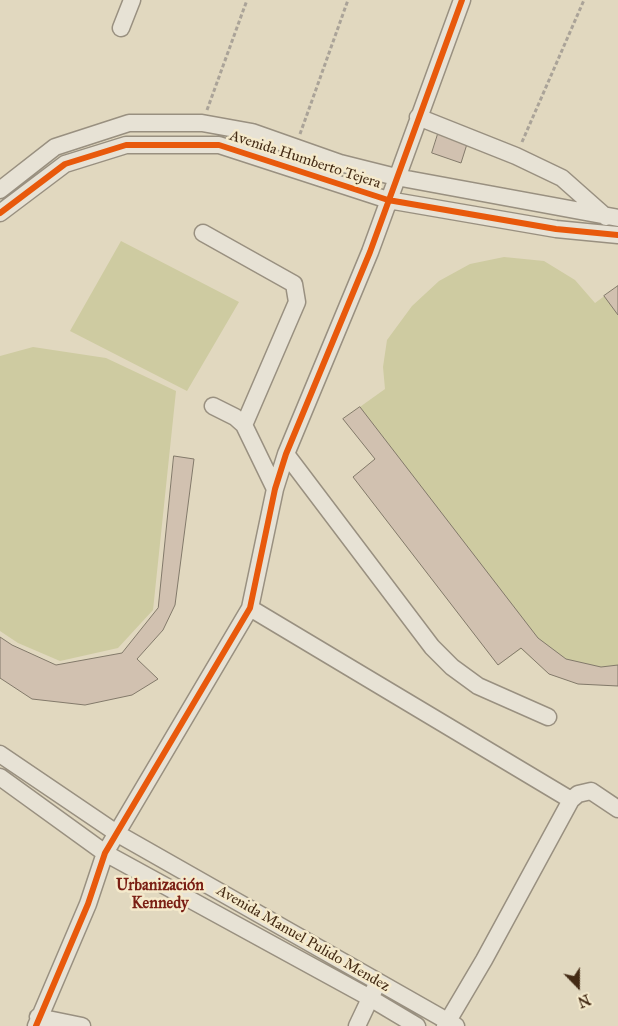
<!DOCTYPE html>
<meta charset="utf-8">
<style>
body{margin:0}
#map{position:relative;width:618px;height:1026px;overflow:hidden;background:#e1d8bf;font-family:"IM FELL Great Primer",serif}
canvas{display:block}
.north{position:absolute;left:553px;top:961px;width:50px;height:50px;-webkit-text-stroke:4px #f5eacc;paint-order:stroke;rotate:158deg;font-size:14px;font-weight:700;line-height:20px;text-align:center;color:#442b15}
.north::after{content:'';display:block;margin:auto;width:18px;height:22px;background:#442b15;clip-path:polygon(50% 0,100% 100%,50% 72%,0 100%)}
</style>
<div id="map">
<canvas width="618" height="1026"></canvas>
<div class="north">N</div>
</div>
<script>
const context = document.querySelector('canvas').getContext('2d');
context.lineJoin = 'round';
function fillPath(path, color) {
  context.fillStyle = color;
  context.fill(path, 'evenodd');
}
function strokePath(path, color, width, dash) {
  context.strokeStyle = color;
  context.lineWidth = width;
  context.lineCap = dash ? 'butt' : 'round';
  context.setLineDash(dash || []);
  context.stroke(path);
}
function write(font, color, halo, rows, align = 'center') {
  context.font = font + ' "IM FELL Great Primer",serif';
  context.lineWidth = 5;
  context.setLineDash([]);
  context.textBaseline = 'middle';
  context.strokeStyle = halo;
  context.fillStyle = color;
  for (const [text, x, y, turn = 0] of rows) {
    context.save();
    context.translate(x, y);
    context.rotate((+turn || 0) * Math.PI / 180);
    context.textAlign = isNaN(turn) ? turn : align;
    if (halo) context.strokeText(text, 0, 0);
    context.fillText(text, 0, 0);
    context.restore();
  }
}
const green = new Path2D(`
 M 121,241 L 239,302 L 187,391 L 70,331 Z
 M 504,257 L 544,261 L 575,280 L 595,303 L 618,286 L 618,686 L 578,684 L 549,674 L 521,649 L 498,665 L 353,477 L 375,459 L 343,419 L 385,389 L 383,367 L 387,340 L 412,306 L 439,281 L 470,264 Z
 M 33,347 L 106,358 L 176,391 L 153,610 L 118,648 L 60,661 L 18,643 L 0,631 L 0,356 Z`);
const building = new Path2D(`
 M 438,134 L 467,144 L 461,163 L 432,153 Z
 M 618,286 L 618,315 L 604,296 Z
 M 360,407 L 538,638 L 566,659 L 601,667 L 618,665 L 618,686 L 578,684 L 549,674 L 521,648 L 498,665 L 353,477 L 375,459 L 343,419 Z
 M 174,456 L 194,459 L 175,605 L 163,630 L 137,659 L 158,679 L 132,695 L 85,705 L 32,699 L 0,678 L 0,637 L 12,645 L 56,665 L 122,653 L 158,608 Z`);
const path = new Path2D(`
 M 207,110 L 247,0
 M 300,134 L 348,0
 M 522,142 L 584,0`);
const minor = new Path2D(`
 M 121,28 L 132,0
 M 418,117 L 516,156 L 562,178 L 606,217
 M 0,190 L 55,147 L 129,123 L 202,123 L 252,132 L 340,163 L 396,177 L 618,218
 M 0,213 L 65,164 L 126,145 L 219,145 L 388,200 L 556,229 L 618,235
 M 203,233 L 294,284 L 297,302 L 244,425
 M 213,406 L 235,417 L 244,425 L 275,489
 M 286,454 L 432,647 L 452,667 L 478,686 L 548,717
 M 250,608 L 571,800
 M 0,754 L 118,834 L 456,1026
 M 0,777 L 105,853 L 370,998 L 417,1026
 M 38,1017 L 82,1026
 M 36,1026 L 88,904 L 105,853 L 250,608 L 275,489 L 286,454 L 370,252 L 462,0
 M 357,1026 L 375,988
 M 445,1026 L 484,960 L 571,800 L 578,794 L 591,791 L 618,809`);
const cycleway = new Path2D(`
 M 0,213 L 65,164 L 126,145 L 219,145 L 388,200 L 556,229 L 618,235
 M 36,1026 L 88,904 L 105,853 L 250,608 L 275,489 L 286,454 L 370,252 L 462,0`);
const streetNames = [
 ["Avenida Humberto Tejera",305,160,18],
 ["Avenida Manuel Pulido Mendez",303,939,30]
];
const neighbourhoodNames = [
 ["Urbanización",160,886],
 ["Kennedy",160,904]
];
fillPath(green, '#cecba1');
fillPath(building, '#d1c1b0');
strokePath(building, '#82796a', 1);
strokePath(minor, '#999080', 19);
strokePath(path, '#aaa398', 3, [4, 2.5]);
strokePath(minor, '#e7e2d5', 16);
strokePath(cycleway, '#e8590c', 6);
write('15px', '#442b15', '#f5eacc', streetNames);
write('bold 16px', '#7a1f14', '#f5eacc', neighbourhoodNames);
</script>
